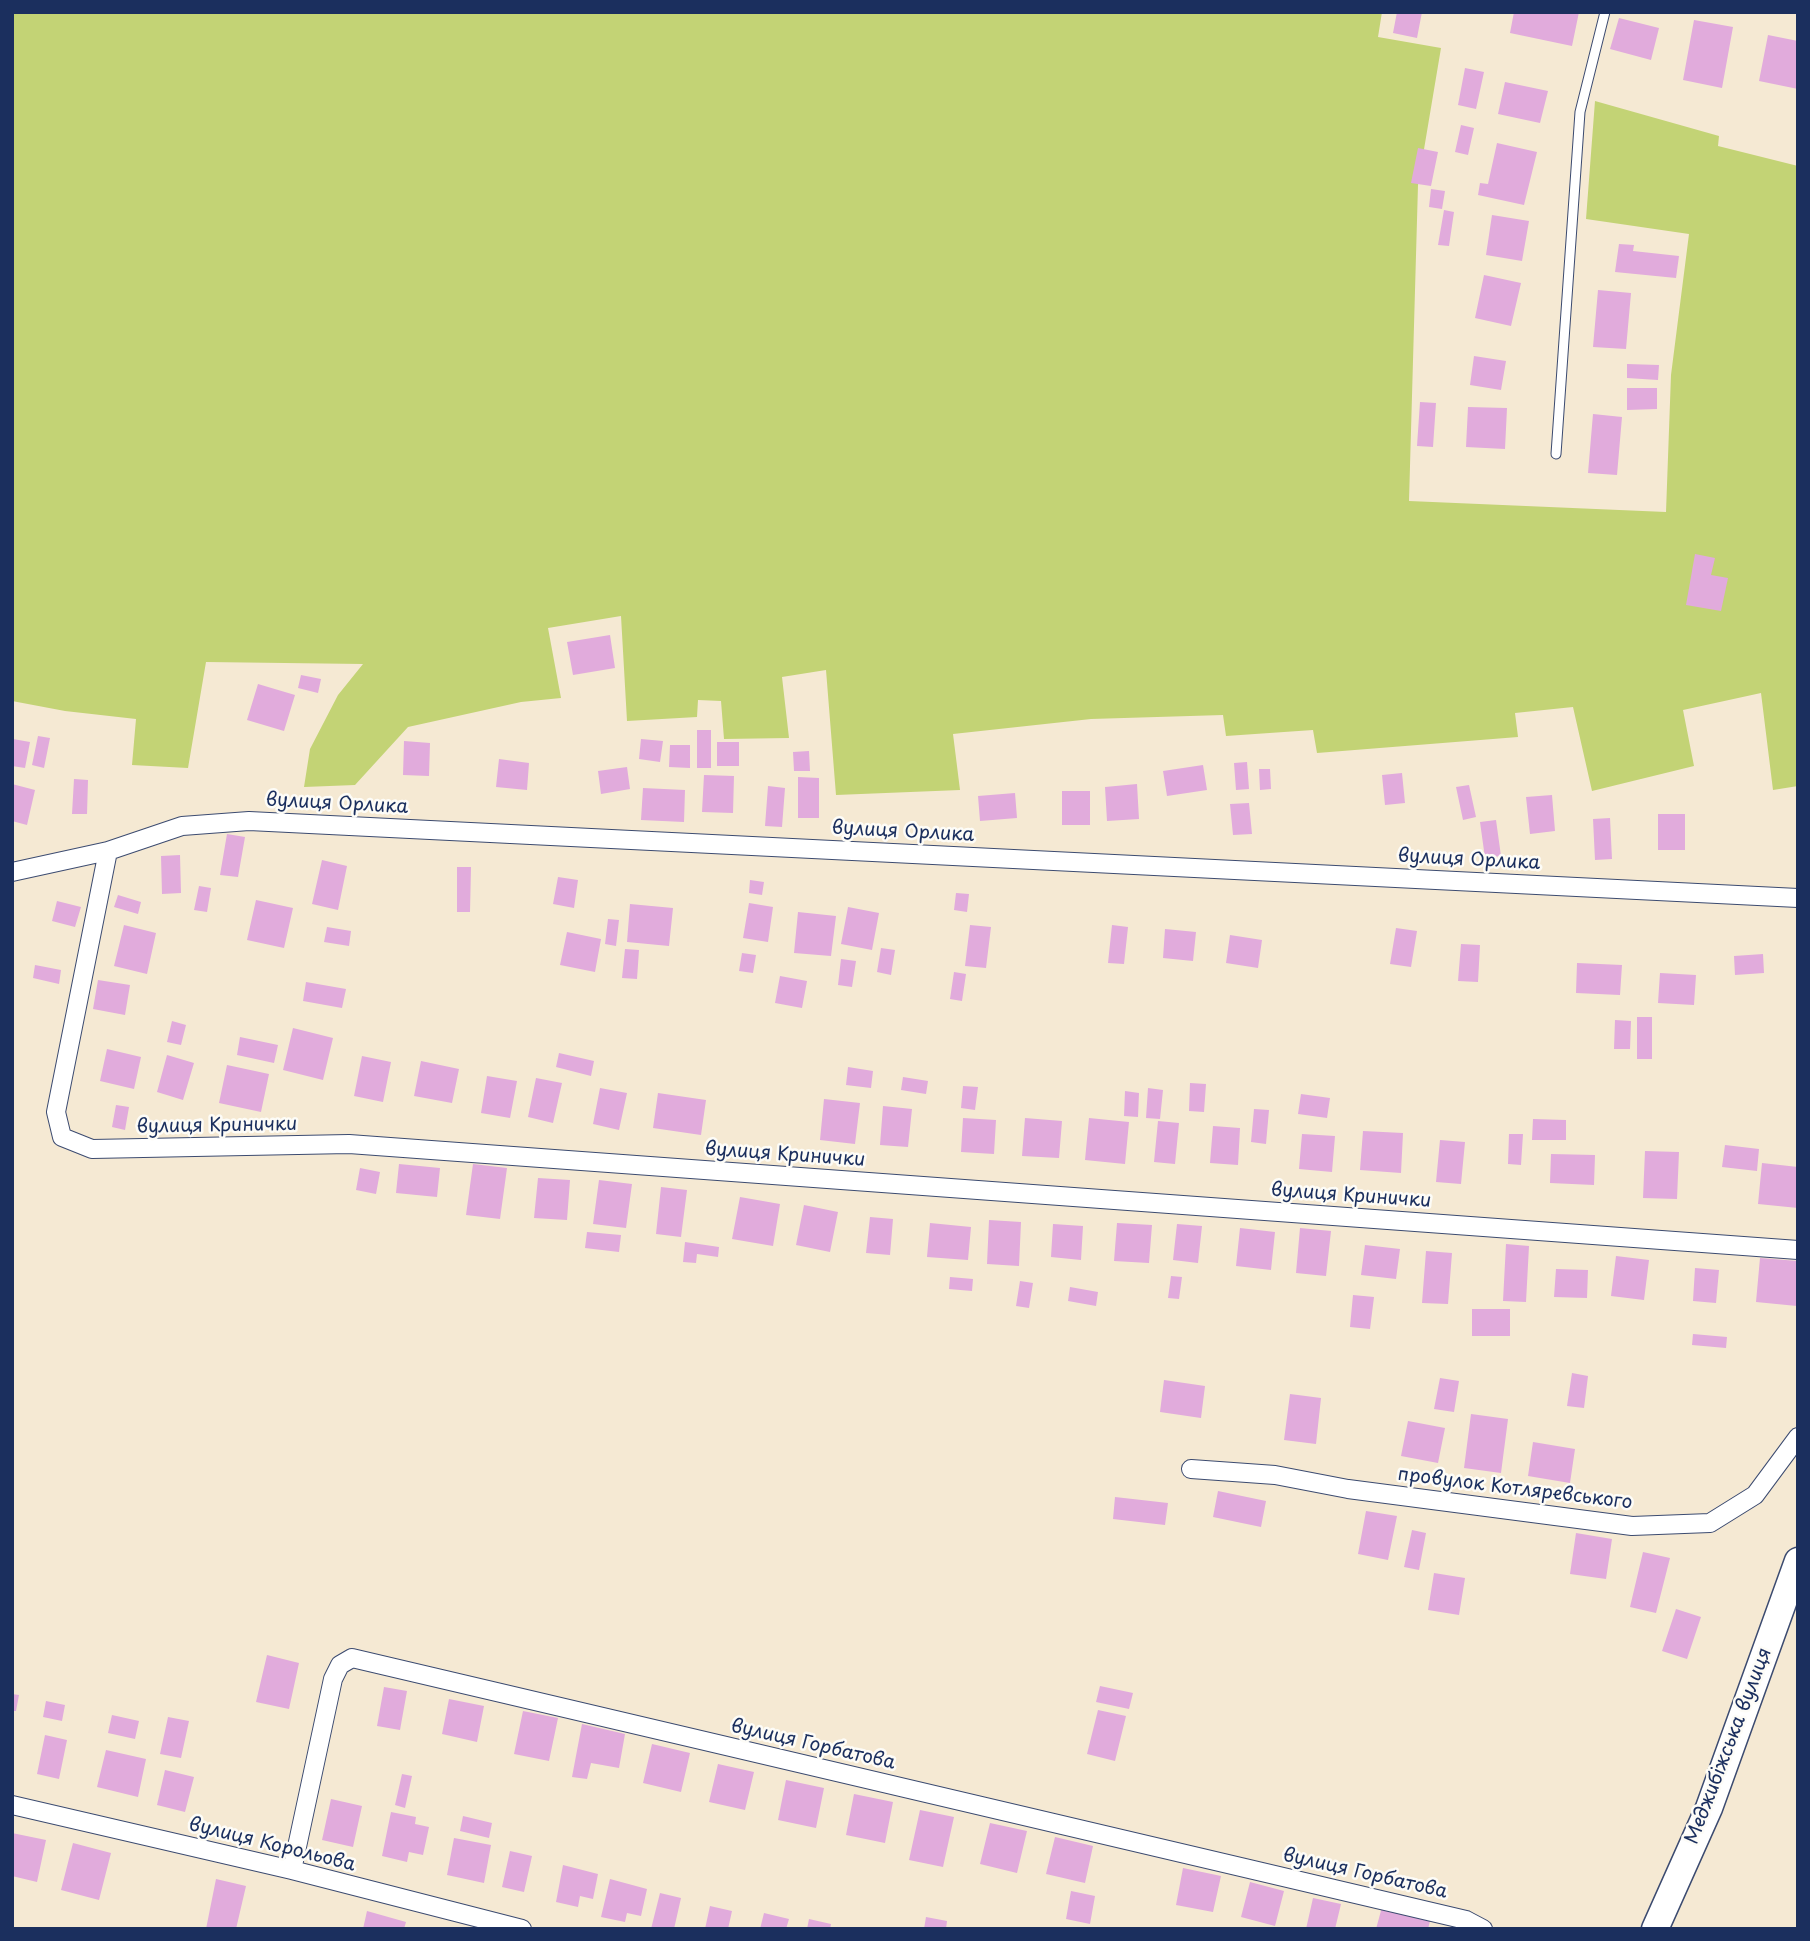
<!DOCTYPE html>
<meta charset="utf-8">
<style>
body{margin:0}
#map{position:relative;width:1810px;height:1941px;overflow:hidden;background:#f5e9d3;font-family:"Playpen Sans",sans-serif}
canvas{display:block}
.frame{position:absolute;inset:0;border:14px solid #1b2f5e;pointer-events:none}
</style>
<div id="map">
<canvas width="1810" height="1941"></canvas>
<div class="frame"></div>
</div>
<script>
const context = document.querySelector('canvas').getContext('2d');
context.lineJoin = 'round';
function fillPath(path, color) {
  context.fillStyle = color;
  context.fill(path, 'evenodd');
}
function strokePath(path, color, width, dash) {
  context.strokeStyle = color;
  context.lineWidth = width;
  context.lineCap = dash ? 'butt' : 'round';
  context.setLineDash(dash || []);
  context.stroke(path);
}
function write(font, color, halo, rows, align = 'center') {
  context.font = font + ' "Playpen Sans",sans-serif';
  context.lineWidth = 5;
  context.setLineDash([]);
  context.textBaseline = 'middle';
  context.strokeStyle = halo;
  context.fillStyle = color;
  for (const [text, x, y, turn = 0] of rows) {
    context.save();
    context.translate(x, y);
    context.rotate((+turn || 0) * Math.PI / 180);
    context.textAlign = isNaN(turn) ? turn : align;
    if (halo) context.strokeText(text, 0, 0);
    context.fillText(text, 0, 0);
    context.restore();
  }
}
const green = new Path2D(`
 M 12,12 L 1382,12 L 1378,37 L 1441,48 L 1418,185 L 1409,501 L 1666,512 L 1671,375 L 1689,234 L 1586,219 L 1595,101 L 1719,136 L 1718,146 L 1798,166 L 1798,786 L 1773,790 L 1761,693 L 1683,710 L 1694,766 L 1592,791 L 1573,707 L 1515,713 L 1518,737 L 1317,753 L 1313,730 L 1226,736 L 1223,715 L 1091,719 L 953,734 L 960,790 L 836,795 L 826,670 L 782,677 L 789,738 L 724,739 L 721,701 L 698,700 L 697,717 L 627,721 L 621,616 L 548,628 L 561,698 L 521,702 L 408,727 L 355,785 L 304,787 L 310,749 L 338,695 L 363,664 L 206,662 L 188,768 L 132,765 L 136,719 L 65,711 L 12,701 Z`);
const building = new Path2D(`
 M 1397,12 L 1422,12 L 1417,38 L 1393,33 Z
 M 1514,12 L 1579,12 L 1572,46 L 1510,33 Z
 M 1619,18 L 1659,28 L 1651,60 L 1610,49 Z
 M 1694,20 L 1733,27 L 1722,88 L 1683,80 Z
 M 1768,35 L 1798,41 L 1798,89 L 1759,81 Z
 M 1465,68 L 1484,72 L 1476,109 L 1458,105 Z
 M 1505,82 L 1548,91 L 1540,123 L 1498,114 Z
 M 1461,125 L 1474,128 L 1468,155 L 1455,152 Z
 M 1497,143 L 1537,152 L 1524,205 L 1478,195 L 1480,183 L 1488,184 Z
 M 1418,148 L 1438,152 L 1431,186 L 1411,183 Z
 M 1431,189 L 1445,191 L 1442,209 L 1429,207 Z
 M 1444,210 L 1454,212 L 1449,246 L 1438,245 Z
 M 1492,215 L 1529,221 L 1522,261 L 1486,255 Z
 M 1619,244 L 1634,245 L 1633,251 L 1679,256 L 1676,278 L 1615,272 Z
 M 1484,275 L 1521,283 L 1511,326 L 1475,318 Z
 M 1598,290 L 1631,293 L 1626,349 L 1593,347 Z
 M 1474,356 L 1506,361 L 1501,390 L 1470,385 Z
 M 1627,364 L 1659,365 L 1658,380 L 1627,378 Z
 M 1627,388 L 1657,388 L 1657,409 L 1627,410 Z
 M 1420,402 L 1436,403 L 1433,447 L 1417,446 Z
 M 1468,407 L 1507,408 L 1505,449 L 1466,447 Z
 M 1593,414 L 1622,417 L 1617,475 L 1588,473 Z
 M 1695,554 L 1715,558 L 1711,575 L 1728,578 L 1721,611 L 1686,605 Z
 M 610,635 L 615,668 L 573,675 L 567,642 Z
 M 301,675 L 321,679 L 318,693 L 298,688 Z
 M 258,684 L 295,695 L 284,731 L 247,720 Z
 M 697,730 L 711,730 L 711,768 L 697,768 Z
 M 38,736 L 50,738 L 44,768 L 32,765 Z
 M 13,739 L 30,742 L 25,768 L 12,766 Z
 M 641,739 L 663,741 L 660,762 L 639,759 Z
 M 404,741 L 430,743 L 429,776 L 403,775 Z
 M 717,742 L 739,742 L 739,766 L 717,766 Z
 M 670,745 L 690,745 L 690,768 L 669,767 Z
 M 809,751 L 810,771 L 794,771 L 793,752 Z
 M 499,759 L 529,763 L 527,790 L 496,787 Z
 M 1247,762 L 1249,789 L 1236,790 L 1234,763 Z
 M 1203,765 L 1207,790 L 1167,796 L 1163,771 Z
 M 627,767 L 630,789 L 601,794 L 598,771 Z
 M 1259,769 L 1270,769 L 1271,789 L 1260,790 Z
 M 1402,773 L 1405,803 L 1385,805 L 1382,775 Z
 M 704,775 L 734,776 L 733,813 L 702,812 Z
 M 798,777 L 819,778 L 819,818 L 798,818 Z
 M 74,779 L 88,780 L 87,814 L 72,814 Z
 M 12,784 L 35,790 L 27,825 L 12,821 Z
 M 1137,784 L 1139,819 L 1107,821 L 1105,787 Z
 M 1469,785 L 1476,817 L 1463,820 L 1456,787 Z
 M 768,786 L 785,788 L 782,827 L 765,826 Z
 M 643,788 L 685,790 L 684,822 L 641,820 Z
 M 1062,791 L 1090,791 L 1090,825 L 1062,825 Z
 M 1015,793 L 1017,818 L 980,821 L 978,796 Z
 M 1552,795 L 1555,831 L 1530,834 L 1526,797 Z
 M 1249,803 L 1252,834 L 1233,835 L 1230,804 Z
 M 1658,814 L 1685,814 L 1685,850 L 1658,850 Z
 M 1610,818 L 1612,859 L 1595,860 L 1593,819 Z
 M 1496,820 L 1501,856 L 1485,858 L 1480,822 Z
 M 227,834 L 245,837 L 238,877 L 220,875 Z
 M 180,855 L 181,893 L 162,894 L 161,856 Z
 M 322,860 L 347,866 L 338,910 L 312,904 Z
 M 457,867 L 471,867 L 470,912 L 457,912 Z
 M 558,877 L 578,880 L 574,908 L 553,904 Z
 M 750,880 L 764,882 L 762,895 L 749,893 Z
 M 199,886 L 211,888 L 207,912 L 194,910 Z
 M 956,893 L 969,894 L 967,912 L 954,910 Z
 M 118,895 L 141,902 L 138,914 L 114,907 Z
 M 256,900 L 293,908 L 284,948 L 247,940 Z
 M 57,901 L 81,907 L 75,927 L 52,921 Z
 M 749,903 L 773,907 L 768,942 L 743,938 Z
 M 630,904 L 673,908 L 669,946 L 627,942 Z
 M 848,907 L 879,913 L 872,950 L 841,944 Z
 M 798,912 L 836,916 L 831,956 L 794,953 Z
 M 608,919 L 619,920 L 616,946 L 605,944 Z
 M 124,925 L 156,933 L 147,974 L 114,966 Z
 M 970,925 L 991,927 L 986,968 L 965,966 Z
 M 1112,925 L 1128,927 L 1124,964 L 1108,963 Z
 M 327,927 L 351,931 L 349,946 L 324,942 Z
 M 1396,928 L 1417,931 L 1411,967 L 1390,964 Z
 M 1165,929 L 1196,932 L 1193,961 L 1163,958 Z
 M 567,932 L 601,939 L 595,972 L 560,965 Z
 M 1230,935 L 1262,940 L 1258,968 L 1226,963 Z
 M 1461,944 L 1480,945 L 1478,982 L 1458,981 Z
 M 881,948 L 895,950 L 891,975 L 877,972 Z
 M 625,949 L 639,950 L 637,979 L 622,978 Z
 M 742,953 L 756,955 L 753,973 L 739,971 Z
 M 1763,954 L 1764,973 L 1735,975 L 1734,956 Z
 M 841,959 L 856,961 L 852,987 L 838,985 Z
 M 1577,963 L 1622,965 L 1620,995 L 1576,993 Z
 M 35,965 L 61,970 L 59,984 L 33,978 Z
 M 954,972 L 966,974 L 962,1001 L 950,999 Z
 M 1660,973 L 1696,975 L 1694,1005 L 1658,1003 Z
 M 780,976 L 807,981 L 802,1008 L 775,1003 Z
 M 98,980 L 130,985 L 125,1015 L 93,1009 Z
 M 306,982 L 346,989 L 342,1008 L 303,1001 Z
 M 1637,1017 L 1652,1017 L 1652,1059 L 1637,1059 Z
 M 1615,1020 L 1631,1021 L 1630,1049 L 1614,1049 Z
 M 172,1021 L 186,1025 L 181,1045 L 167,1042 Z
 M 293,1028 L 333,1038 L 323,1080 L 283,1070 Z
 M 240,1037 L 278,1045 L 274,1063 L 237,1055 Z
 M 107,1049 L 141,1057 L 134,1089 L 100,1081 Z
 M 559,1053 L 594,1061 L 591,1076 L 556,1067 Z
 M 167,1055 L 194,1063 L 183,1100 L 157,1092 Z
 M 362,1056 L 391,1062 L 383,1102 L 354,1096 Z
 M 421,1061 L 459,1069 L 452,1103 L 414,1096 Z
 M 227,1065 L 269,1074 L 261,1112 L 219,1103 Z
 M 848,1067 L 873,1071 L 871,1088 L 846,1085 Z
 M 487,1076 L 517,1081 L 510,1118 L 481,1113 Z
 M 903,1077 L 928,1081 L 926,1094 L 901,1090 Z
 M 536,1078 L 562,1083 L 553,1123 L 528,1117 Z
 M 1190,1083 L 1206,1084 L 1204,1112 L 1189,1111 Z
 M 963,1086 L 978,1087 L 975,1110 L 961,1108 Z
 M 600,1088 L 627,1093 L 619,1130 L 593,1124 Z
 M 1148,1088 L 1163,1090 L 1160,1119 L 1146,1118 Z
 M 1125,1091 L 1139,1093 L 1138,1117 L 1124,1116 Z
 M 658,1093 L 706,1100 L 701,1135 L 653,1128 Z
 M 1301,1094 L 1330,1098 L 1327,1118 L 1298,1114 Z
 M 824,1099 L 860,1103 L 855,1144 L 820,1140 Z
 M 116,1105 L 129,1107 L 125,1130 L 112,1127 Z
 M 883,1106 L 912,1109 L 908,1147 L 880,1145 Z
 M 1254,1109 L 1269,1110 L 1266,1144 L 1251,1142 Z
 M 963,1118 L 996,1120 L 994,1154 L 961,1152 Z
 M 1025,1118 L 1062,1121 L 1059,1158 L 1022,1156 Z
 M 1089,1118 L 1129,1122 L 1125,1164 L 1085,1160 Z
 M 1533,1119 L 1566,1120 L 1566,1140 L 1532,1140 Z
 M 1158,1121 L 1179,1123 L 1175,1164 L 1154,1162 Z
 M 1213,1126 L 1240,1128 L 1238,1165 L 1210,1163 Z
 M 1363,1131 L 1403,1133 L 1401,1173 L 1360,1170 Z
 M 1302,1134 L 1335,1136 L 1332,1172 L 1299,1169 Z
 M 1509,1134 L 1523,1134 L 1521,1165 L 1508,1164 Z
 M 1440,1140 L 1465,1142 L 1461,1184 L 1436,1182 Z
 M 1725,1145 L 1759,1149 L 1757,1171 L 1722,1167 Z
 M 1645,1151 L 1679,1152 L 1677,1199 L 1643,1198 Z
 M 1551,1154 L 1595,1155 L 1594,1185 L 1550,1183 Z
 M 1762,1163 L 1798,1167 L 1798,1208 L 1758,1204 Z
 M 399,1164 L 440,1168 L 437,1197 L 396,1193 Z
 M 473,1164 L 507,1168 L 500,1219 L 466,1215 Z
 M 360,1168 L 380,1172 L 376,1194 L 356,1190 Z
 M 538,1178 L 570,1180 L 567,1220 L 534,1218 Z
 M 599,1180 L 632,1184 L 626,1228 L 593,1224 Z
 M 661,1187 L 687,1190 L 681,1237 L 656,1234 Z
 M 740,1197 L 780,1204 L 773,1246 L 732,1239 Z
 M 804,1205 L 838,1212 L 830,1252 L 796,1245 Z
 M 870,1217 L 893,1219 L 890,1255 L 866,1253 Z
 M 989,1220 L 1021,1222 L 1019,1266 L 987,1264 Z
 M 930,1223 L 971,1227 L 968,1260 L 927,1257 Z
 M 1117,1223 L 1152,1225 L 1149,1263 L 1114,1261 Z
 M 1053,1224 L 1083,1226 L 1081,1260 L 1051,1257 Z
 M 1177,1224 L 1202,1226 L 1198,1263 L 1173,1260 Z
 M 1240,1228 L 1275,1232 L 1271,1270 L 1236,1266 Z
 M 1300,1228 L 1331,1231 L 1326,1276 L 1296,1273 Z
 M 587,1232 L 621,1235 L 619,1252 L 585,1248 Z
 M 685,1242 L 719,1247 L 718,1257 L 697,1254 L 696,1263 L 683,1262 Z
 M 1506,1244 L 1529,1246 L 1526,1302 L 1503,1301 Z
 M 1365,1245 L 1400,1249 L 1396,1279 L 1361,1275 Z
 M 1426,1251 L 1452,1253 L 1448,1304 L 1422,1303 Z
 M 1616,1256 L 1649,1260 L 1644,1300 L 1611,1296 Z
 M 1760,1258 L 1798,1261 L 1797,1306 L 1756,1302 Z
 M 1695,1268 L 1719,1270 L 1716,1303 L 1693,1301 Z
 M 1556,1269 L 1588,1270 L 1587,1298 L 1554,1297 Z
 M 1171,1276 L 1182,1277 L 1179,1299 L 1168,1298 Z
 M 950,1277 L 973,1279 L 972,1291 L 949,1289 Z
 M 1020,1281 L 1033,1283 L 1029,1308 L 1016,1306 Z
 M 1070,1287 L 1098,1292 L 1096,1306 L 1068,1301 Z
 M 1353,1295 L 1374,1297 L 1370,1329 L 1350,1327 Z
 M 1472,1309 L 1510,1309 L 1510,1336 L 1472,1336 Z
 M 1693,1334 L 1727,1337 L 1726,1348 L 1692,1345 Z
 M 1572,1373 L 1588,1376 L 1584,1408 L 1567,1406 Z
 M 1440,1378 L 1459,1381 L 1454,1412 L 1434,1409 Z
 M 1164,1380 L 1205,1386 L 1201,1418 L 1160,1412 Z
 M 1290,1394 L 1321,1398 L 1316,1444 L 1284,1440 Z
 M 1471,1414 L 1508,1419 L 1501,1473 L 1464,1468 Z
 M 1408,1421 L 1445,1428 L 1438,1463 L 1401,1456 Z
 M 1533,1442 L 1575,1449 L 1570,1483 L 1528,1476 Z
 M 1218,1491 L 1266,1501 L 1261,1527 L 1213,1517 Z
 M 1115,1497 L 1168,1503 L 1165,1525 L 1113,1519 Z
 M 1366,1511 L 1397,1516 L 1388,1560 L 1358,1554 Z
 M 1412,1530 L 1426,1533 L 1419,1570 L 1404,1567 Z
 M 1576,1533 L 1612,1539 L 1606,1579 L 1570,1574 Z
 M 1643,1552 L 1670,1558 L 1656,1613 L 1630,1607 Z
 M 1434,1573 L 1465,1578 L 1459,1615 L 1428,1610 Z
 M 1676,1609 L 1701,1617 L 1687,1659 L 1662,1651 Z
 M 267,1655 L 299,1663 L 289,1709 L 256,1702 Z
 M 1100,1686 L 1133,1693 L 1129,1709 L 1096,1702 Z
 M 384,1687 L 407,1691 L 400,1730 L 377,1726 Z
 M 12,1694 L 19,1695 L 16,1711 L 12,1711 Z
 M 449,1699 L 484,1706 L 477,1742 L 442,1734 Z
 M 46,1701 L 65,1705 L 62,1721 L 43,1717 Z
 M 1098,1710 L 1126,1716 L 1115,1761 L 1087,1754 Z
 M 523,1711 L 558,1718 L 549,1761 L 514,1754 Z
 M 112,1715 L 139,1721 L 135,1739 L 108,1733 Z
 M 168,1717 L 189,1721 L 181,1758 L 160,1754 Z
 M 582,1724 L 625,1734 L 619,1768 L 591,1763 L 587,1779 L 572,1777 Z
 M 45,1735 L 67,1740 L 59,1779 L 37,1774 Z
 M 652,1744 L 690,1753 L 681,1792 L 643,1783 Z
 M 106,1750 L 146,1759 L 138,1797 L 97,1787 Z
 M 718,1764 L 754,1772 L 745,1810 L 709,1802 Z
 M 165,1770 L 194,1777 L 185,1812 L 157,1805 Z
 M 402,1774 L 412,1776 L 405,1808 L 395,1805 Z
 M 786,1780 L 824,1788 L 816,1828 L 778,1820 Z
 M 854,1794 L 893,1802 L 885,1843 L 846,1835 Z
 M 331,1799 L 362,1806 L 353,1847 L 322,1840 Z
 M 920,1810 L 954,1817 L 943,1867 L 909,1860 Z
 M 391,1812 L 416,1817 L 415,1824 L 429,1827 L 423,1855 L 409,1852 L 407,1862 L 382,1856 Z
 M 463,1816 L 492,1823 L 489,1838 L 460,1831 Z
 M 990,1823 L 1027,1831 L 1017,1873 L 980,1864 Z
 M 12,1833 L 46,1840 L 37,1882 L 12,1876 Z
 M 1055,1837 L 1093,1846 L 1085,1883 L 1046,1874 Z
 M 454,1838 L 491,1845 L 484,1883 L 447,1875 Z
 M 73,1843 L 111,1853 L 99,1900 L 61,1890 Z
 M 510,1851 L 532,1856 L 524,1892 L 502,1887 Z
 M 563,1865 L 598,1874 L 593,1899 L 580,1896 L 578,1907 L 556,1902 Z
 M 1183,1868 L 1221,1876 L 1213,1912 L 1176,1905 Z
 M 216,1879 L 246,1886 L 236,1929 L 206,1929 Z
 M 610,1879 L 647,1889 L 641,1916 L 627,1913 L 625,1922 L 601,1917 Z
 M 1250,1882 L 1284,1891 L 1275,1926 L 1241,1917 Z
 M 1071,1891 L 1095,1896 L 1090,1924 L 1066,1919 Z
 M 660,1893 L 681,1898 L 674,1929 L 651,1929 Z
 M 1313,1898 L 1341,1904 L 1335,1929 L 1306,1929 Z
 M 710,1906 L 732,1911 L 728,1929 L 705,1929 Z
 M 1382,1907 L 1430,1921 L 1428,1929 L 1376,1929 Z
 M 367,1911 L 406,1922 L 404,1929 L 363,1929 Z
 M 764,1913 L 789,1919 L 786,1929 L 760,1929 Z
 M 926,1917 L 947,1921 L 946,1929 L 924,1929 Z
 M 809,1919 L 831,1924 L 830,1929 L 807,1929 Z`);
const lane = new Path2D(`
 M 1556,454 L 1580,112 L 1605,12`);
const street = new Path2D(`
 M 108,851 L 56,1112 L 62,1137 L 92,1149 L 349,1144 L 1798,1250
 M 12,872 L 108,851 L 182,826 L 249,821 L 1798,898
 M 1191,1469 L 1275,1475 L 1348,1489 L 1632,1526 L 1710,1523 L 1755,1495 L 1798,1437
 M 12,1805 L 292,1870 L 522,1929
 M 292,1870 L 333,1679 L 340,1665 L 352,1658 L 1466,1920 L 1483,1929`);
const secondary = new Path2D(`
 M 1655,1929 L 1709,1808 L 1798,1561`);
const streetNames = [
 ["вулиця Орлика",337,804,3],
 ["вулиця Орлика",903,832,3],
 ["вулиця Орлика",1469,860,3],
 ["вулиця Кринички",217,1126,-1],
 ["вулиця Кринички",785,1155,4],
 ["вулиця Кринички",1351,1196,4],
 ["провулок Котляревського",1515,1489,7],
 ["вулиця Горбатова",813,1745,13],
 ["Меджибіжська вулиця",1729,1746,-69],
 ["вулиця Корольова",272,1845,14],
 ["вулиця Горбатова",1365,1874,13]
];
fillPath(green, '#c3d375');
fillPath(building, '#e1abdc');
strokePath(lane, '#3c4b70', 11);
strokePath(street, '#3c4b70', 20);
strokePath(secondary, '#3c4b70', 29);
strokePath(lane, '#fff', 9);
strokePath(street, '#fff', 18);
strokePath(secondary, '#fff', 26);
write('19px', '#1b2f5e', '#fdfcf7', streetNames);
</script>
